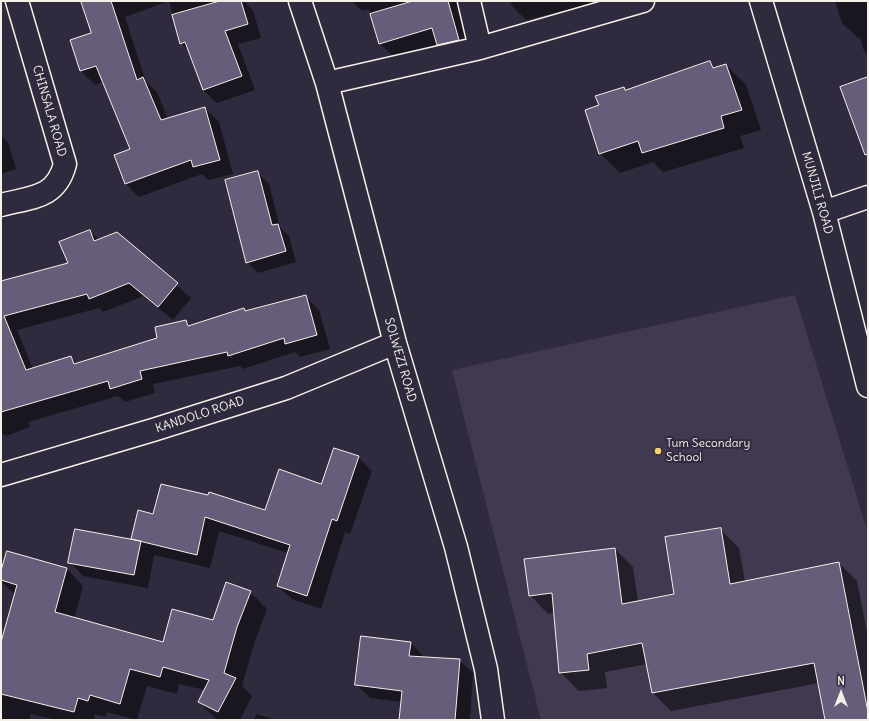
<!DOCTYPE html>
<style>
body{margin:0}
#map{position:relative;width:869px;height:721px;overflow:hidden;background:#2f2a3d;font-family:Delius,sans-serif}
canvas{display:block}
.frame{position:absolute;inset:0;border:2px solid #f4f1e8;pointer-events:none}
.north{position:absolute;left:821px;top:673px;width:40px;height:40px;-webkit-text-stroke:3px #2f2a3d;paint-order:stroke;rotate:0deg;font-size:11px;font-weight:700;line-height:16px;text-align:center;color:#f4f1e8}
.north::after{content:'';display:block;margin:auto;width:14px;height:18px;background:#f4f1e8;clip-path:polygon(50% 0,100% 100%,50% 72%,0 100%)}
</style>
<div id="map">
<canvas width="869" height="721"></canvas>
<div class="frame"></div>
<div class="north">N</div>
</div>
<script>
const context = document.querySelector('canvas').getContext('2d');
context.lineJoin = 'round';
function fillPath(path, color) {
  context.fillStyle = color;
  context.fill(path, 'evenodd');
}
function strokePath(path, color, width, dash) {
  context.strokeStyle = color;
  context.lineWidth = width;
  context.lineCap = dash ? 'butt' : 'round';
  context.setLineDash(dash || []);
  context.stroke(path);
}
function write(font, color, halo, rows, align = 'center') {
  context.font = font + ' Delius,sans-serif';
  context.lineWidth = 4;
  context.setLineDash([]);
  context.textBaseline = 'middle';
  context.strokeStyle = halo;
  context.fillStyle = color;
  for (const [text, x, y, turn = 0] of rows) {
    context.save();
    context.translate(x, y);
    context.rotate((+turn || 0) * Math.PI / 180);
    context.textAlign = isNaN(turn) ? turn : align;
    if (halo) context.strokeText(text, 0, 0);
    context.fillText(text, 0, 0);
    context.restore();
  }
}
const built = new Path2D(`
 M 795,295 L 868,533 L 868,720 L 541,720 L 452,370 Z`);
const shadow = new Path2D(`
 M 82,1 L 169,1 L 125,17 L 146,82 L 157,92 L 168,119 L 205,108 L 219,122 L 233,174 L 208,180 L 202,174 L 139,197 L 125,183 L 132,149 L 103,82 L 95,85 L 81,71 L 71,41 L 92,34 Z
 M 169,1 L 244,1 L 253,10 L 261,38 L 238,44 L 255,90 L 217,103 L 203,90 L 190,52 L 181,43 Z
 M 352,1 L 457,1 L 472,54 L 452,58 L 438,44 L 394,57 L 380,44 L 369,9 L 362,11 Z
 M 510,1 L 595,1 L 595,3 L 526,20 L 512,6 Z
 M 835,1 L 868,1 L 868,55 L 864,51 L 860,38 L 858,38 L 842,23 Z
 M 710,62 L 716,68 L 726,65 L 746,85 L 761,130 L 740,136 L 744,148 L 663,172 L 653,162 L 620,173 L 600,153 L 600,106 L 623,88 L 626,90 Z
 M 1,135 L 8,142 L 16,169 L 1,174 Z
 M 258,173 L 269,184 L 280,227 L 289,236 L 296,262 L 258,273 L 247,262 Z
 M 90,231 L 99,240 L 117,233 L 191,298 L 173,320 L 144,296 L 103,312 L 99,308 L 17,330 L 33,369 L 71,357 L 78,364 L 158,339 L 186,321 L 191,326 L 244,310 L 246,311 L 305,296 L 319,310 L 330,349 L 300,357 L 295,352 L 243,369 L 240,366 L 153,384 L 155,393 L 125,402 L 118,396 L 28,422 L 30,427 L 6,436 L 4,434 L 1,436 L 1,285 L 69,264 Z
 M 358,457 L 372,471 L 350,534 L 345,532 L 321,609 L 292,599 L 278,586 L 288,553 L 219,531 L 210,568 L 154,555 L 148,588 L 83,576 L 70,562 L 135,541 L 132,539 L 154,515 L 266,511 L 322,485 Z
 M 720,529 L 739,548 L 745,582 L 839,563 L 857,581 L 868,637 L 868,720 L 826,720 L 819,683 L 671,711 L 653,693 L 647,664 L 605,672 L 607,688 L 579,691 L 560,672 L 555,613 L 548,614 L 530,595 L 615,549 L 633,567 L 638,602 L 675,595 Z
 M 67,569 L 83,586 L 74,619 L 163,644 L 214,621 L 250,592 L 267,609 L 254,644 L 242,686 L 252,696 L 240,720 L 216,719 L 199,702 L 205,690 L 179,684 L 177,694 L 147,686 L 137,720 L 107,712 L 105,717 L 95,714 L 94,720 L 57,720 L 31,714 L 29,720 L 1,720 L 1,645 L 15,595 L 1,581 L 1,574 Z
 M 411,643 L 425,658 L 459,660 L 473,673 L 470,720 L 400,720 L 402,702 L 370,698 L 356,684 Z
 M 256,714 L 276,720 L 254,720 Z`);
const building = new Path2D(`
 M 81,1 L 111,1 L 137,80 L 143,77 L 161,120 L 205,107 L 220,160 L 193,167 L 191,160 L 125,184 L 114,155 L 130,149 L 96,66 L 80,71 L 70,40 L 91,33 Z
 M 220,1 L 241,1 L 248,24 L 225,31 L 242,76 L 203,90 L 185,42 L 180,44 L 172,15 Z
 M 413,1 L 448,1 L 459,40 L 437,45 L 432,28 L 379,44 L 370,14 Z
 M 710,61 L 713,68 L 726,64 L 742,110 L 721,116 L 724,128 L 642,153 L 638,141 L 599,154 L 585,110 L 599,105 L 595,96 L 624,87 L 625,90 Z
 M 868,77 L 868,154 L 865,155 L 840,87 Z
 M 258,171 L 272,225 L 278,224 L 286,251 L 246,263 L 225,180 Z
 M 90,230 L 94,241 L 117,232 L 178,283 L 158,307 L 129,283 L 89,299 L 87,294 L 4,316 L 26,370 L 71,356 L 74,364 L 157,338 L 155,327 L 186,320 L 188,326 L 244,308 L 245,311 L 306,295 L 317,335 L 285,344 L 284,338 L 228,356 L 227,352 L 140,371 L 142,379 L 110,389 L 108,381 L 1,412 L 1,281 L 68,263 L 59,242 Z
 M 334,448 L 359,456 L 337,521 L 332,519 L 307,596 L 277,586 L 290,545 L 205,517 L 197,555 L 131,539 L 138,510 L 153,514 L 161,484 L 208,495 L 209,492 L 265,510 L 279,469 L 321,484 Z
 M 721,528 L 730,584 L 839,562 L 868,712 L 868,720 L 825,720 L 814,663 L 652,693 L 642,643 L 587,654 L 589,670 L 559,673 L 552,593 L 529,596 L 524,559 L 615,548 L 622,604 L 674,594 L 665,537 Z
 M 75,529 L 141,541 L 134,575 L 68,563 Z
 M 7,551 L 67,568 L 55,612 L 163,642 L 172,609 L 213,620 L 226,582 L 251,591 L 237,627 L 224,673 L 236,678 L 218,712 L 198,702 L 209,680 L 163,667 L 160,677 L 130,669 L 120,704 L 90,695 L 88,701 L 78,698 L 74,712 L 1,694 L 1,642 L 17,585 L 1,580 L 1,571 Z
 M 361,636 L 411,642 L 409,656 L 460,659 L 455,720 L 399,720 L 402,691 L 355,685 Z`);
const minor = new Path2D(`
 M 300,1 L 327,83 L 395,343 L 456,547 L 486,669 L 493,720
 M 469,1 L 480,48
 M 761,1 L 824,212 L 868,386
 M 327,83 L 480,48 L 643,1
 M 1,205 C 31,197 56,199 65,164 L 17,1
 M 824,212 L 868,197
 M 1,475 L 153,430 L 286,388 L 395,343`);
const markers = [
 [658,451,4,"#ffd166"]
];
const streetNames = [
 ["CHINSALA ROAD",49,111,74],
 ["MUNJILI ROAD",817,193,74],
 ["SOLWEZI ROAD",400,360,74],
 ["KANDOLO ROAD",200,415,-18]
];
const poiNames = [
 ["Tum Secondary",666,444],
 ["School",666,458]
];
fillPath(built, '#403950');
fillPath(shadow, '#0007');
fillPath(building, '#675d7b');
strokePath(building, '#f4f1e8', 1);
strokePath(minor, '#f4f1e8', 25);
strokePath(minor, '#2f2a3d', 22);
for (const [x, y, r, color] of markers) {
  const dot = new Path2D();
  dot.arc(x, y, r, 0, 2 * Math.PI);
  context.fillStyle = color;
  context.fill(dot);
  strokePath(dot, '#2f2a3d', 1.5);
}
write('12px', '#f4f1e8', '#2f2a3d', streetNames);
write('12px', '#f4f1e8', '#2f2a3d', poiNames, 'left');
</script>
